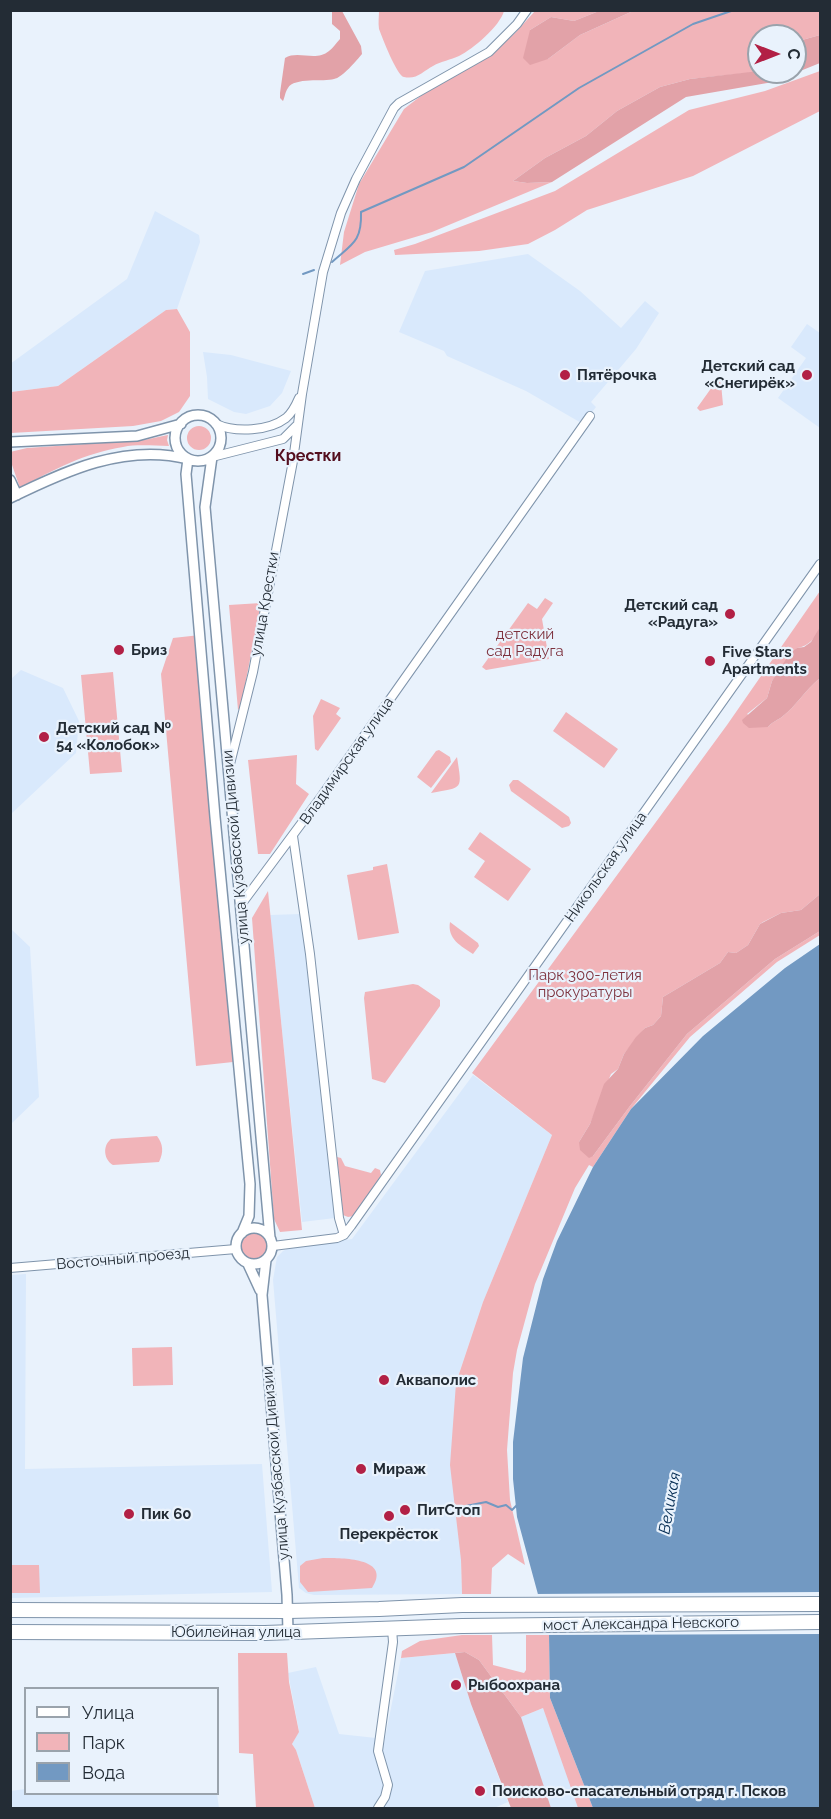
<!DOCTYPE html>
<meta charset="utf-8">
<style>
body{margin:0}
#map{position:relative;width:831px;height:1819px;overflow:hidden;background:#e9f2fc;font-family:Raleway,sans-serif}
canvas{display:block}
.frame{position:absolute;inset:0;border:12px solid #232c35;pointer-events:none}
.legend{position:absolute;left:24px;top:1687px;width:195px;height:108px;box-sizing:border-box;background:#e9f2fc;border:2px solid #9aa3ac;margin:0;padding:8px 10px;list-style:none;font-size:18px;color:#232c35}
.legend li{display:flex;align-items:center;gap:12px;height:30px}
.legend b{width:30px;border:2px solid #9aa3ac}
.north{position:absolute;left:747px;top:24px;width:60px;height:60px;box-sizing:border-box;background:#e9f2fc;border:2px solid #9aa3ac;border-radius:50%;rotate:90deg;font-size:16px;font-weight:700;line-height:24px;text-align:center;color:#232c35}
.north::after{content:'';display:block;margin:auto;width:21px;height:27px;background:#b22045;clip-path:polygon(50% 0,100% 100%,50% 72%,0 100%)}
</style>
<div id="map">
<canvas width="831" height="1819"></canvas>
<div class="frame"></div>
<ul class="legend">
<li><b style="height:8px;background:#fff"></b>Улица</li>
<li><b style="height:16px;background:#f1b4b9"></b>Парк</li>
<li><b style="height:16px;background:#7299c2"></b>Вода</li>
</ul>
<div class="north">С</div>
</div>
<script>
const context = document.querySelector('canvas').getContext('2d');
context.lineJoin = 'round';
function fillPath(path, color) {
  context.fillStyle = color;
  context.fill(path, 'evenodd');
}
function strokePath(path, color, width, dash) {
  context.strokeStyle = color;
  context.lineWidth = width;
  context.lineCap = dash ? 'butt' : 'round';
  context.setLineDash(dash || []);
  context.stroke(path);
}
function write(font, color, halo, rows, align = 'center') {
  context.font = font + ' Raleway,sans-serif';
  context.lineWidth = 4.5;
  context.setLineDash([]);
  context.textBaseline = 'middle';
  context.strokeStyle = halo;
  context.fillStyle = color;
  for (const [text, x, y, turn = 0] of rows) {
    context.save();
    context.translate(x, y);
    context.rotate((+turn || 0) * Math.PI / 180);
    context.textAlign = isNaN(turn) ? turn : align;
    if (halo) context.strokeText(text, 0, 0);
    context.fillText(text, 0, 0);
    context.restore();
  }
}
const built = new Path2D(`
 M 155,211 L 199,235 L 200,242 L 177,309 L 166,310 L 58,386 L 11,392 L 10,364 L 127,279 Z
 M 528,254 L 580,291 L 621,328 L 645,301 L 659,313 L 636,349 L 591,402 L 596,407 L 583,424 L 526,391 L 447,356 L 444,351 L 399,332 L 425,271 Z
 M 807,324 L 820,333 L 820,428 L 778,398 L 806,358 L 791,347 Z
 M 203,352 L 231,355 L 291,371 L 282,393 L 270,406 L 246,414 L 234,412 L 208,399 L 207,377 Z
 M 21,670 L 63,688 L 79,721 L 76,753 L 11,814 L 11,679 Z
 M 301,914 L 335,1218 L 302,1222 L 270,915 Z
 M 10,928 L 30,947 L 39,1097 L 12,1123 Z
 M 473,1075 L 552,1135 L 483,1302 L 456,1383 L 462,1594 L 314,1595 L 306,1593 L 299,1588 L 273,1280 L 277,1257 L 283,1251 L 291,1247 L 352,1239 Z
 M 26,1274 L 25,1469 L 262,1464 L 272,1592 L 11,1598 L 10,1275 Z
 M 455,1653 L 471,1704 L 508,1802 L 494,1808 L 315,1808 L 296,1750 L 292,1744 L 299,1731 L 288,1673 L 316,1667 L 339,1734 L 376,1738 L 383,1748 L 401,1658 Z
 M 543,1708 L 567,1771 L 578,1808 L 551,1808 L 538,1771 L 521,1717 Z
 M 25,1789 L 26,1794 L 217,1794 L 219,1808 L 11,1808 L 11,1791 Z`);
const green = new Path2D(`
 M 379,11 L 379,10 L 504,11 C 500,26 473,49 459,56 C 451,60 441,61 433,66 C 423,71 417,80 404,77 C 397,76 382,37 379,29 C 378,23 379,16 379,11 Z
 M 535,11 L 599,11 L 574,21 L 551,17 L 530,30 L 548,59 L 580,35 L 633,11 L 820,11 L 820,35 L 795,42 L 795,36 L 759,36 L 759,71 L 757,72 L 690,79 L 660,87 L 617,111 L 586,136 L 545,158 L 513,181 L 527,183 L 552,182 L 432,232 L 365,252 L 340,265 L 344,232 L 359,184 L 404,109 L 422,95 L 491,55 L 516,32 Z
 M 820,71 L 820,111 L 693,176 L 587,210 L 555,230 L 528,244 L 479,251 L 395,255 L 394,250 L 415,244 L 555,191 L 689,110 L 765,91 Z
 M 177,309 L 190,332 L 190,396 L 179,412 L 161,421 L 133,426 L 11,433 L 11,392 L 58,386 L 166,310 Z
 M 717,380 L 721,383 L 723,405 L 700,411 L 697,408 Z
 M187 438a12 12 0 1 1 24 0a12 12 0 1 1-24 0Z
 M 168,435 L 167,440 L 169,446 C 154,446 138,444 123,447 C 85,453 53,470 20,488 L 11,462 L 10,452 L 27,448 L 144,440 Z
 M 820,591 C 820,602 823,616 820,626 C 818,637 807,647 797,648 L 772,681 L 767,698 L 747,714 L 768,727 C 773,721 777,721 783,716 C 796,706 806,689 820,678 L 820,894 L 801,910 L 781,913 L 763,922 L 760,924 L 748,945 L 736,953 L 728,952 L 720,963 L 663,997 L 661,1016 L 653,1025 L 645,1028 L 624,1054 L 618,1069 L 611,1074 L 590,1124 L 579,1142 L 593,1156 L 630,1106 L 687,1034 L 775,959 L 820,931 L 820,935 L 777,962 L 690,1037 L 631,1109 L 593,1167 L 589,1165 L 575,1188 L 535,1284 L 517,1350 L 513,1373 L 507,1450 L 510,1500 L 525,1565 L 508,1554 L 492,1568 L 491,1594 L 462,1594 L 461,1560 L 450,1465 L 456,1383 L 483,1302 L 552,1135 L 472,1073 L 727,725 Z
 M 545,598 L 553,603 L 542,619 L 549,659 L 486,670 L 482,667 L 528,603 L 537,609 Z
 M 261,603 L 241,706 L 238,710 L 229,605 Z
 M 200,635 L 233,1062 L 196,1066 L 161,674 L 173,638 Z
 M 113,672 L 122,772 L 90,774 L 81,675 Z
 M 321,699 L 340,708 L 336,714 L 341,718 L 318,751 L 315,749 L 313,716 Z
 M 566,712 L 618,749 L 604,768 L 553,731 Z
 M 439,750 L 450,757 L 451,762 L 431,788 L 417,777 L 436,751 Z
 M 297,755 L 296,784 L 309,794 L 270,854 L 258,854 L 248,760 Z
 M 457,757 C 462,790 464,787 431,793 Z
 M 513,780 L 518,780 L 569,817 L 571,823 L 569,826 L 562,828 L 511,791 L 509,785 Z
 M 480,832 L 531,869 L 508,901 L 474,877 L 485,861 L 468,849 Z
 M 387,864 L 399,933 L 358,940 L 347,875 L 373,870 L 373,867 Z
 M 268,891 L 302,1230 L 280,1232 L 274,1219 L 252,918 Z
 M 450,922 L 478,943 L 479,946 L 473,954 C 461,946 447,939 450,922 Z
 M 413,984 L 418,985 L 440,1000 L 440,1006 L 385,1083 L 372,1079 L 364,998 L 365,992 Z
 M 157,1136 C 163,1144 164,1152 159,1162 L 113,1165 C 104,1160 102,1146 111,1139 Z
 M 337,1157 L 341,1158 L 345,1166 L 371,1173 L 375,1168 L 380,1170 L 381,1175 L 354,1216 L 348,1217 L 343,1215 Z
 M240 1246a14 14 0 1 1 28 0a14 14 0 1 1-28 0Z
 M 172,1347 L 173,1385 L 133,1386 L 132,1348 Z
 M 323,1558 C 339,1558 393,1557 372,1588 L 308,1592 L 300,1582 L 300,1566 L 306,1561 Z
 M 11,1565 L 39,1565 L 40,1593 L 11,1593 Z
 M 462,1635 L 492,1635 L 493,1665 L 524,1673 L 526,1670 L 526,1635 L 549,1635 L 550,1698 L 593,1808 L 578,1808 L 543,1708 L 521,1717 L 479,1660 L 465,1652 L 401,1658 L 402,1651 L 420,1641 Z
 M 287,1653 L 289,1682 L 299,1732 L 292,1744 L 296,1750 L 315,1808 L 256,1808 L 253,1754 L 239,1753 L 238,1653 Z`);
const forest = new Path2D(`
 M 332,11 L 342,11 L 361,46 L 362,54 C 357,60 342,78 334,79 C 324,82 294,77 288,88 C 285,92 285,97 283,101 L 280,98 L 280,93 L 285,58 C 298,50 316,62 329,51 C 333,48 336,43 340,39 L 340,31 L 332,24 Z
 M 599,11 L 633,11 L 580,35 L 548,59 L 530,65 L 523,58 L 530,30 L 551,17 L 574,21 Z
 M 820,35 L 820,63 L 773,82 L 686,97 L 552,182 L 527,183 L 513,181 L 545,158 L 586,136 L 617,111 L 660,87 L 690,79 L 759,71 L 795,72 L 795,42 Z
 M 820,627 L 820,678 C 806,689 796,706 783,716 C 777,721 773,721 768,727 L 749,728 L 743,723 L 742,720 L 767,698 L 772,681 L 790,653 L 797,648 L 804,647 L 811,642 Z
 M 820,894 L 820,931 L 775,959 L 687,1034 L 630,1106 L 593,1156 L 589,1158 L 580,1150 L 579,1142 L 590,1124 L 604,1084 L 618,1069 L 624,1054 L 636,1037 L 645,1028 L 653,1025 L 661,1016 L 663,997 L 720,963 L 728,952 L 736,953 L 748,945 L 760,924 L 781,913 L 801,910 Z
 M 465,1652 L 479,1660 L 521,1717 L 551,1808 L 511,1808 L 471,1704 L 455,1653 Z`);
const water = new Path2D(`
 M 820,944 L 820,1808 L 593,1808 L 550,1698 L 549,1635 L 517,1517 L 513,1479 L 513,1442 L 523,1358 L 543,1279 L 557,1241 L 593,1167 L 631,1109 L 703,1036 L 785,968 Z`);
const pier = new Path2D(`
 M 820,1592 L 820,1634 L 546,1635 L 536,1594 Z`);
const stream = new Path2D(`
 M 332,262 C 352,244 362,242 361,212 L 464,167 L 579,88 L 693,24 L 734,10
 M 303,274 L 314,270
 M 466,1506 L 486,1502 L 498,1507 L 506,1505 L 512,1510 L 518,1504`);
const minor = new Path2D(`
 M 216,424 C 236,433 269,431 286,418 C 292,413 296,405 299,398
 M 212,457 L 283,439 L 296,426
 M 229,768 L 253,672 L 293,461 L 302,394 L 323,272 L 341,213 L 356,179 L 394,108 L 399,103 L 489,52 L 517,24 L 527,10
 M 293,836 L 310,954 L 339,1218 L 344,1235
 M 240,906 L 321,797 L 590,416
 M 273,1246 L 337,1238 L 344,1235 L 351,1226 L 820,564
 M 10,1268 L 236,1249
 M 378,1808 L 385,1797 L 388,1785 L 378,1751 L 393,1642 L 392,1629`);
const tertiary = new Path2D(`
 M175 438a23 23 0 1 1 46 0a23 23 0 1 1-46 0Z
 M 10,442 L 137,436 L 181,424
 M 212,457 L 205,507 L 270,1238
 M 10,480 L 17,495
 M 10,498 C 65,471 125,443 188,459 L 186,474 L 215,817 L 250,1184 L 249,1216 L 242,1233
 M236 1246a18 18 0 1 1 36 0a18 18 0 1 1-36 0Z
 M 266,1260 L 262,1295 L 287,1595 L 288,1632
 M 248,1264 L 260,1290`);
const trunk = new Path2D(`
 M 10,1610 L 288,1611 L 379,1609 L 462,1605 L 820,1604
 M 10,1632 L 265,1633 L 462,1626 L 820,1622`);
const markers = [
 [565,375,6,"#b22045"],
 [807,375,6,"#b22045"],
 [730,614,6,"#b22045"],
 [119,650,6,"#b22045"],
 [710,661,6,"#b22045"],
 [44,737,6,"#b22045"],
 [384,1380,6,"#b22045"],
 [361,1469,6,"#b22045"],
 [405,1510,6,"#b22045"],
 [129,1514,6,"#b22045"],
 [389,1516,6,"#b22045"],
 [456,1685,6,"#b22045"],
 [480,1791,6,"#b22045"]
];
const poiNames = [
 ["Детский сад",795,366,"right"],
 ["«Снегирёк»",795,383,"right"],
 ["Пятёрочка",577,375],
 ["Детский сад",718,605,"right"],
 ["«Радуга»",718,622,"right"],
 ["Бриз",131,650],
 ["Five Stars",722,652],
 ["Apartments",722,669],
 ["Детский сад №",56,728],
 ["54 «Колобок»",56,745],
 ["Акваполис",396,1380],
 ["Мираж",373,1469],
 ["ПитСтоп",417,1510],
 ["Пик 60",141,1514],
 ["Перекрёсток",389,1534,"center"],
 ["Рыбоохрана",468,1685],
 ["Поисково-спасательный отряд г. Псков",492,1791]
];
const streetNames = [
 ["улица Крестки",265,604,-80],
 ["Владимирская улица",347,761,-55],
 ["улица Кузбасской Дивизии",236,847,-95],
 ["Никольская улица",606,867,-55],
 ["Восточный проезд",123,1259,-5],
 ["улица Кузбасской Дивизии",276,1463,-95],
 ["мост Александра Невского",641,1624,-1],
 ["Юбилейная улица",236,1632]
];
const parkNames = [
 ["детский",525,634],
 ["сад Радуга",525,651],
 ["Парк 300-летия",585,975],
 ["прокуратуры",585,992]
];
const neighbourhoodNames = [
 ["Крестки",308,456]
];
const waterNames = [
 ["Великая",670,1503,-80]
];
fillPath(built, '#d9e9fc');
fillPath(green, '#f1b4b9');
fillPath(forest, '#e2a2a8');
fillPath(water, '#7299c2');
fillPath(pier, '#e9f2fc');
strokePath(stream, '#7299c2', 2);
strokePath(minor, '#7f94ab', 10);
strokePath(tertiary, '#7f94ab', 12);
strokePath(trunk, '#7f94ab', 16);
strokePath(minor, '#fff', 8);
strokePath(tertiary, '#fff', 9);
strokePath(trunk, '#fff', 14);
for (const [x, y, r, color] of markers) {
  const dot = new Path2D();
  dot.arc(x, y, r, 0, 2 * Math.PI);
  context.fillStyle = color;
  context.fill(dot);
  strokePath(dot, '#e9f2fc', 2);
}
write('bold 15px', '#232c35', '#e9f2fc', poiNames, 'left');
write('15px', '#232c35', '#e9f2fc', streetNames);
write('15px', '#7e323e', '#e9f2fc', parkNames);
write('bold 16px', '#540e1e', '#e9f2fc', neighbourhoodNames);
write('italic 16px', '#002950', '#e9f2fc', waterNames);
</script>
